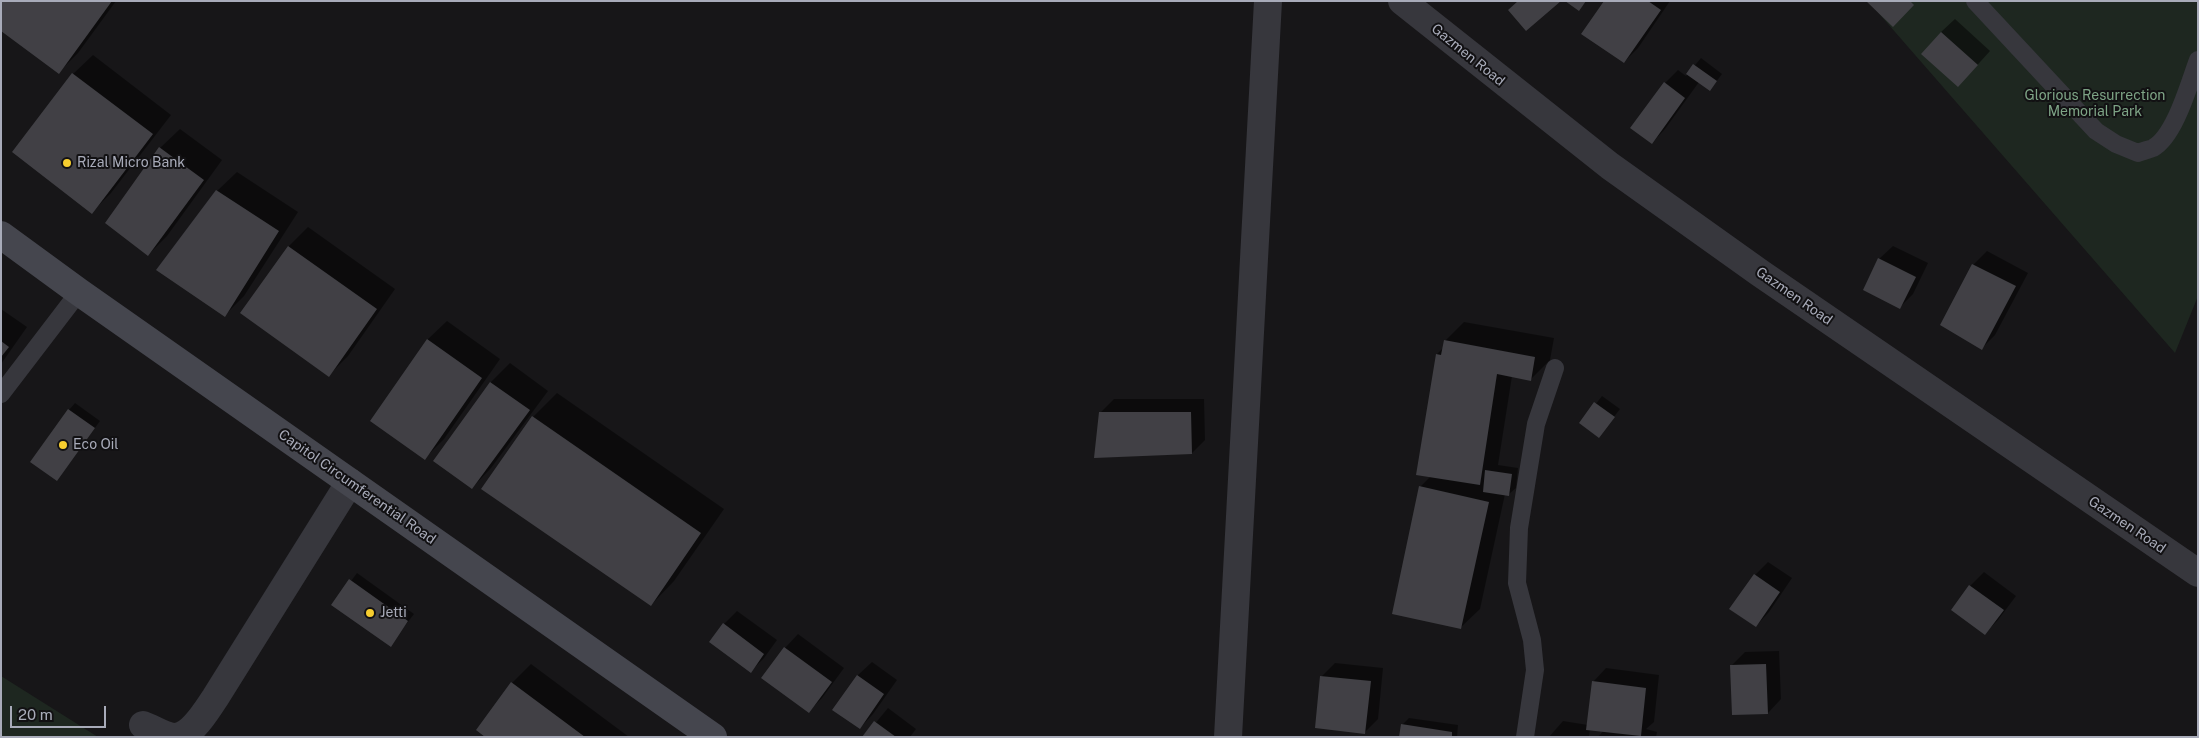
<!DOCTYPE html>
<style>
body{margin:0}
#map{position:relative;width:2199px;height:738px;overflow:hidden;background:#171618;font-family:"Public Sans",sans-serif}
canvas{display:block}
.frame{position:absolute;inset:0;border:2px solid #a8abb9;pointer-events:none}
.scale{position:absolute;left:10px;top:706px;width:96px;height:22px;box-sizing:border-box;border:2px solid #a8abb9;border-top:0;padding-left:6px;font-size:15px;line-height:18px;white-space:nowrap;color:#a8abb9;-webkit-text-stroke:4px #121113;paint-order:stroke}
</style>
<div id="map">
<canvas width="2199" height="738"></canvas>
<div class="frame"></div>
<div class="scale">20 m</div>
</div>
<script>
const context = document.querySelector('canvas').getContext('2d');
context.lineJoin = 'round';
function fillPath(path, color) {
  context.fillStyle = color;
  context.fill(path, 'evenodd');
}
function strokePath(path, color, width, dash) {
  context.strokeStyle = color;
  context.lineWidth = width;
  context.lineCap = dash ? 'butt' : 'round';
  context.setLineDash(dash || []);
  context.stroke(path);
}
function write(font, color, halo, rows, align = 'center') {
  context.font = font + ' "Public Sans",sans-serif';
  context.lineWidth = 4;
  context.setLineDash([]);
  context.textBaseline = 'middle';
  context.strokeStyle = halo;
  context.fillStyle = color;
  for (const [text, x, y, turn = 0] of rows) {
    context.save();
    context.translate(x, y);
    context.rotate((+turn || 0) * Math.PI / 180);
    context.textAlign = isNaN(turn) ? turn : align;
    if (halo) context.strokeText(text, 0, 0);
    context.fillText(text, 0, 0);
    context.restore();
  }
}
const green = new Path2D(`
 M 1868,1 L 2198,1 L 2198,296 L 2175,353 Z
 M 1,676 L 98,737 L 1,737 Z`);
const shadow = new Path2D(`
 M 1,1 L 116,1 L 78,53 L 59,72 Z
 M 1605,1 L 1670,1 L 1638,48 L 1624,62 Z
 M 1955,19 L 1990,51 L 1971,72 L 1941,32 Z
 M 93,55 L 171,115 L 111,193 L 92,212 L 13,152 L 73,74 Z
 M 1701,58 L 1722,74 L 1710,90 L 1699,82 L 1665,129 L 1652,143 L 1665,83 L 1678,70 L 1686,76 Z
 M 180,129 L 222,160 L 167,236 L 148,255 L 160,148 Z
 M 237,172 L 298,212 L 244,296 L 225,315 L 217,191 Z
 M 308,227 L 395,289 L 348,356 L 329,375 L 242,312 L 289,246 Z
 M 1893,246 L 1928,263 L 1913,294 L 1900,307 L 1879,259 Z
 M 1987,251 L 2028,273 L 1995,335 L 1982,348 L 1941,324 L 1973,265 Z
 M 1,309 L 27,327 L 1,364 Z
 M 447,321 L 500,359 L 444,439 L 425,458 L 427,340 Z
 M 1464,322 L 1554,338 L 1550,360 L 1531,379 L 1512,376 L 1498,465 L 1518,468 L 1516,488 L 1509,494 L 1505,494 L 1480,609 L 1460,628 L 1420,487 L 1431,476 L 1437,354 L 1444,347 L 1445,341 Z
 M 510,363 L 548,391 L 491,468 L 472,488 L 435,460 L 491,382 Z
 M 557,393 L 724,509 L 674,581 L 651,605 L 533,417 Z
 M 1602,396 L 1620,409 L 1599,436 L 1581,423 Z
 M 1114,399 L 1204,399 L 1205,440 L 1192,453 L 1100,413 Z
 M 75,403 L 100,421 L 57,480 L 69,410 Z
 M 1768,562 L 1792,578 L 1769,612 L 1756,626 L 1755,575 Z
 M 1984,572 L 2016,596 L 1998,620 L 1985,633 L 1953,610 L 1970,586 Z
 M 357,573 L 414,614 L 390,645 L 333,605 Z
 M 737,611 L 777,640 L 764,658 L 751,671 L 724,624 Z
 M 798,634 L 844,668 L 822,698 L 809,711 L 785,648 Z
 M 1779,651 L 1781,699 L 1768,713 L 1731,666 L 1745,652 Z
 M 872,662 L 897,680 L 873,714 L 860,728 L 834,710 L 858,675 Z
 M 1335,663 L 1383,668 L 1378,719 L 1365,732 L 1321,677 Z
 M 531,664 L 629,737 L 487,737 L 512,683 Z
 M 1606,668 L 1659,675 L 1654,722 L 1646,729 L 1657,732 L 1656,737 L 1598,737 L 1604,730 L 1590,729 L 1589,737 L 1549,737 L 1563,721 L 1588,725 L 1593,682 Z
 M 888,708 L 916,729 L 910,737 L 864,737 Z
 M 1409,718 L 1458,725 L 1457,737 L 1400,737 L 1402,725 Z`);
const building = new Path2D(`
 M 1,1 L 112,1 L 59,74 L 1,31 Z
 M 1518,1 L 1561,1 L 1526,31 L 1508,10 Z
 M 1565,1 L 1586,1 L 1579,11 Z
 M 1604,1 L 1648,1 L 1661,10 L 1624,63 L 1581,34 Z
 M 1866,1 L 1910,1 L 1914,5 L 1893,27 Z
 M 1941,32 L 1978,65 L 1958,87 L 1921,54 Z
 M 1693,64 L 1717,81 L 1710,91 L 1686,74 Z
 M 72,73 L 153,134 L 92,214 L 12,152 Z
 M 1664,82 L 1685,98 L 1652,144 L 1630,128 Z
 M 159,147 L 204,180 L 148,256 L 105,223 Z
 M 216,190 L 279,231 L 225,317 L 156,270 Z
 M 288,246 L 377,309 L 329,377 L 240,313 Z
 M 1878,258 L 1916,277 L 1900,309 L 1863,290 Z
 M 1972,264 L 2016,286 L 1982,350 L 1940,325 Z
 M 427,339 L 482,378 L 425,460 L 370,421 Z
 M 1444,340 L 1535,357 L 1531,381 L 1497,374 L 1480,485 L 1416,475 L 1436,354 L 1441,355 Z
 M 1,341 L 9,347 L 1,357 Z
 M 490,382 L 530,410 L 472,489 L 433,461 Z
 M 1594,402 L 1615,417 L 1599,438 L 1579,423 Z
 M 68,409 L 95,428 L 57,481 L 30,462 Z
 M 1099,412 L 1191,412 L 1192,454 L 1094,458 Z
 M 532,416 L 701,533 L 651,606 L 481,489 Z
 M 1485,470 L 1512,474 L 1509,496 L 1483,492 Z
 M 1419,486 L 1489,502 L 1461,629 L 1392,614 Z
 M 1754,574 L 1780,592 L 1756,627 L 1729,609 Z
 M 349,579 L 408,621 L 391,647 L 331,605 Z
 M 1969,585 L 2004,610 L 1985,635 L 1951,610 Z
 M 723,623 L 764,654 L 751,673 L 709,642 Z
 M 784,647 L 832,682 L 809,713 L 761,678 Z
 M 1766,664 L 1768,714 L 1732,715 L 1730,665 Z
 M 857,675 L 884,694 L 860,729 L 832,710 Z
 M 1320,676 L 1371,681 L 1365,734 L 1315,728 Z
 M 1592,681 L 1646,688 L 1641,736 L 1586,730 Z
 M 511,682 L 585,737 L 485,737 L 476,730 Z
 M 874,721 L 896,737 L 862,737 Z
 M 1401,724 L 1452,732 L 1452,737 L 1399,737 Z`);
const service = new Path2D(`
 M 1975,1 L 2096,131 L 2116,144 L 2138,153 C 2142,151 2148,150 2153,148 C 2175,136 2189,84 2198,60
 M 1,394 L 79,292
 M 1525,737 L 1535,670 L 1532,640 L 1517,583 L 1519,528 L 1536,424 L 1555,368`);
const minor = new Path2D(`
 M 143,725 C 152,728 164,736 173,737 C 191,738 206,711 215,698 L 350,482
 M 1228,737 L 1268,1`);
const tertiary = new Path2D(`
 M 1402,1 L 1610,166 L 1760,273 L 2198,573`);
const secondary = new Path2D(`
 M 1,235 L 79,292 L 713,737`);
const markers = [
 [67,163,5,"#f7ce2f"],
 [63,445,5,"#f7ce2f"],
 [370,613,5,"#f7ce2f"]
];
const streetNames = [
 ["Gazmen Road",1468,55,39],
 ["Gazmen Road",1794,296,35],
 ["Capitol Circumferential Road",357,487,35],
 ["Gazmen Road",2127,525,34]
];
const parkNames = [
 ["Glorious Resurrection",2095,96],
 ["Memorial Park",2095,112]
];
const poiNames = [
 ["Rizal Micro Bank",77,163],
 ["Eco Oil",73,445],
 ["Jetti",380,613]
];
fillPath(green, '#1e2720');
fillPath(shadow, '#0007');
fillPath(building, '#414045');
strokePath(service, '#37373d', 18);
strokePath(minor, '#37373d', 28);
strokePath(tertiary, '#37373d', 28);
strokePath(secondary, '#45464e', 28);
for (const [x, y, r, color] of markers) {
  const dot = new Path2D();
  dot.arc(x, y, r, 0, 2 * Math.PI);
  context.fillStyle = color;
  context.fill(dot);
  strokePath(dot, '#121113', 2);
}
write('14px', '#a8abb9', '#121113', streetNames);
write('14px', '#7ea486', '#121113', parkNames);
write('14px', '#a8abb9', '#121113', poiNames, 'left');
</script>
